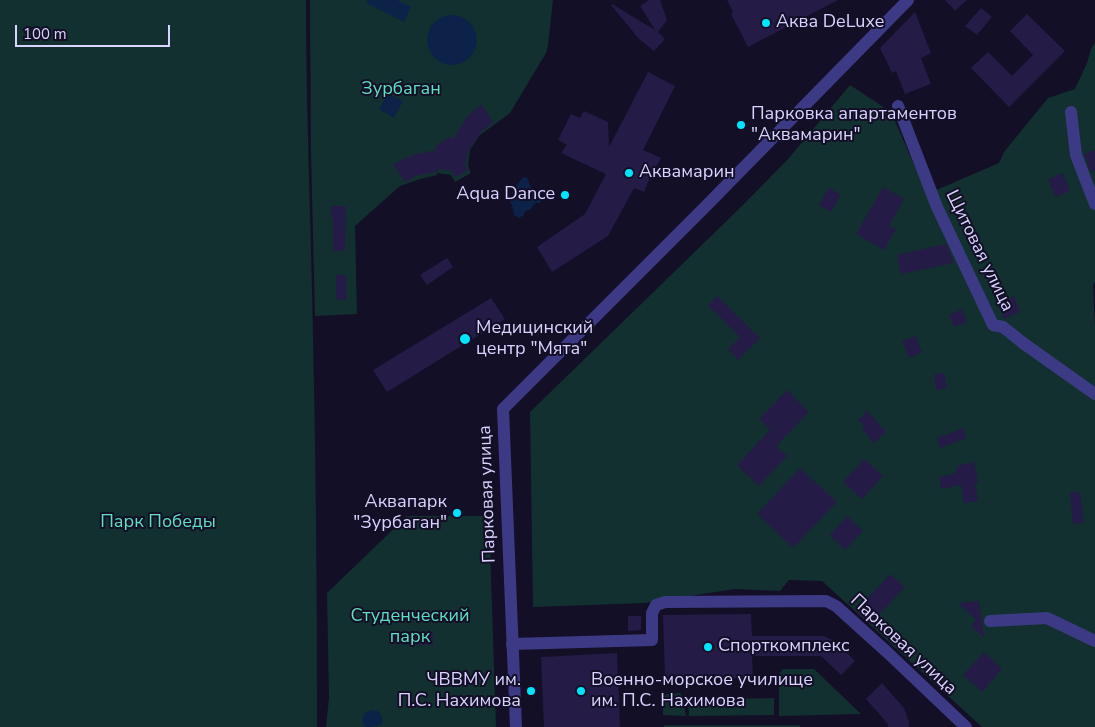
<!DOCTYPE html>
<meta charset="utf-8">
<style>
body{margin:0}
#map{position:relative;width:1095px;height:727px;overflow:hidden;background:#130f26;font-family:"Nunito Sans",sans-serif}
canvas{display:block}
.scale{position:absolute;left:15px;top:25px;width:155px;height:22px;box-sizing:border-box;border:2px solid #d9d4ff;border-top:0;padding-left:6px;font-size:15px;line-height:18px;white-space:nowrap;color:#d9d4ff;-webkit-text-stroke:4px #130f26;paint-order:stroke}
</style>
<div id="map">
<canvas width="1095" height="727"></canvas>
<div class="scale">100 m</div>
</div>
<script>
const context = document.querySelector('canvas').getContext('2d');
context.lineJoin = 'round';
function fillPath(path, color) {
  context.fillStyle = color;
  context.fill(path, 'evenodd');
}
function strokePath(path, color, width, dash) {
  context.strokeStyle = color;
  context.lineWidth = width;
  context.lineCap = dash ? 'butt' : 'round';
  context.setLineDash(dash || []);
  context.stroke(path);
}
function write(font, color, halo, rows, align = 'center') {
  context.font = font + ' "Nunito Sans",sans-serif';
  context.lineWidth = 4;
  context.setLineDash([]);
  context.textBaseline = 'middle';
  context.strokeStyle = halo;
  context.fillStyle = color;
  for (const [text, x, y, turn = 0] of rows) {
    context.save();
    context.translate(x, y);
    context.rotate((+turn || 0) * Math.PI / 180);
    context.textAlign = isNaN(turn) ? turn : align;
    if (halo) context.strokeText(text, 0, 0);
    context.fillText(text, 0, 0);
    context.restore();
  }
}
const green = new Path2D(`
 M 0,0 L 306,0 C 306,112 311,225 313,337 C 316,467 317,597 317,727 L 0,727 Z
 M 310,0 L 553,0 L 548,45 L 546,53 L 510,113 L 479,136 L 470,150 L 468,165 L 471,173 L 455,182 L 451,175 L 437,173 L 437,175 L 420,179 L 400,186 L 355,226 L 357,314 L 315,316 L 311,154 Z
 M 1095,42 L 1095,282 L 1093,284 L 1095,329 L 1095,727 L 982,727 L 822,581 L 789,580 L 780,591 L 735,589 L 645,603 L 533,607 L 530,412 L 743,205 L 789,158 L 850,85 L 891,112 L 927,194 L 999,163 L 1004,152 L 1048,98 L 1075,89 L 1087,63 L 1091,49 Z
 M 407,516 L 489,516 L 496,727 L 326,727 L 329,698 L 327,593 Z
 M 783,669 L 814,669 L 861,714 L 779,716 L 779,674 Z
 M 680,693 L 682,695 L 686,716 L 663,715 L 663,697 L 667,694 Z
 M 774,698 L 774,715 L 689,716 L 688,700 Z
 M 664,725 L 800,725 L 800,727 L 664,727 Z`);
const water = new Path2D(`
 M 368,0 L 397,0 L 411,7 L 404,22 L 366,3 Z
 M427 40a25 25 0 1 1 50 0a25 25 0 1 1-50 0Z
 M 388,93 L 403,101 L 394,118 L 379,109 Z
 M 527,177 C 531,187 529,189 541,190 L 541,193 L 536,193 L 535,196 L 536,199 L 541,199 L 541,203 L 535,203 L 532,207 L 530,210 L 528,210 L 525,211 L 524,215 L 519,218 L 514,215 L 512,205 L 510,202 L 510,200 L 516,199 L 515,194 L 512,194 L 512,192 L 522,178 Z
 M 372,710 L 378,711 L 381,715 L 383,722 L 381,725 L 371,727 L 365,727 C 361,722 362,718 365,713 Z`);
const building = new Path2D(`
 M 649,0 L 660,0 L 667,20 L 658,32 L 665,39 L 654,51 L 639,39 L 611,5 L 612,4 L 655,30 L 640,6 Z
 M 727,0 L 838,0 L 748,47 L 731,14 L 733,12 Z
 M 945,0 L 967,0 L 955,11 Z
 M 981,8 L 992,17 L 977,35 L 965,26 Z
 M 915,12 L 931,53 L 921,58 L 931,84 L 905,94 L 896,71 L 892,73 L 880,48 Z
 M 1027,14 L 1065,51 L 1009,107 L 971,68 L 988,52 L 1012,76 L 1033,55 L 1010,31 Z
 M 648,72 L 675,86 L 643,150 L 661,158 L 651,175 L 644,192 L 634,188 L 608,236 L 552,272 L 537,247 L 585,214 L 606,174 L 561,153 L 567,145 L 558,140 L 571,114 L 580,118 L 584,111 L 608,122 L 609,147 Z
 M 482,105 L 493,122 L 481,132 L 468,151 L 465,164 L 468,170 L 456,177 L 452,171 L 438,169 L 438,172 L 424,174 L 416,176 L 405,182 L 393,165 L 405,158 L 417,154 L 436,150 L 436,146 L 449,137 L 453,139 L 466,118 L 473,111 Z
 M 1095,150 L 1095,170 L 1091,172 L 1084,154 Z
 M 1063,173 L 1070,191 L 1055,197 L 1048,179 Z
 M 883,187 L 904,199 L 889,226 L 896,229 L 884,250 L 856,234 Z
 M 829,188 L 841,195 L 831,212 L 819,205 Z
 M 331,206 L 346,206 L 345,251 L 333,251 L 333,218 L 331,218 Z
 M 946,244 L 951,256 L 953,263 L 901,274 L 897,255 Z
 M 447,258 L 453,267 L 427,285 L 420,275 Z
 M 336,275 L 346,275 L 346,300 L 336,299 Z
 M 717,296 L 760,338 L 738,360 L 728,349 L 740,337 L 708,305 Z
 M 1014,296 L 1020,312 L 1004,319 L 998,303 Z
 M 491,298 L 505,319 L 387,392 L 373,370 Z
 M 962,309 L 967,322 L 954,327 L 949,315 Z
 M 916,336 L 922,352 L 909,358 L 902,341 Z
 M 944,373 L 947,388 L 936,390 L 934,374 Z
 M 787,390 L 809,412 L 776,446 L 787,456 L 759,486 L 737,465 L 770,430 L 759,419 Z
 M 867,411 L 886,432 L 874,443 L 862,429 L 865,427 L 858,420 Z
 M 963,428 L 967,438 L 940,448 L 937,438 Z
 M 864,459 L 883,476 L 862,499 L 843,482 Z
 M 974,462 L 978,482 L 975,483 L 978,501 L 964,503 L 961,485 L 941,489 L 939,477 L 954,474 L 959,465 Z
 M 800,468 L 837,502 L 793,548 L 757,514 Z
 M 1080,492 L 1084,523 L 1073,524 L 1070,493 Z
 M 847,516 L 863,531 L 845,550 L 830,535 Z
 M 890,574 L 905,587 L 870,624 L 856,611 Z
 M 979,601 L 981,615 L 984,638 L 971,626 L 976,620 L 958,603 Z
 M 751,614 L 752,636 L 823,636 L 835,641 L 855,661 L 841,675 L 821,656 L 752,656 L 753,678 L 665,680 L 663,615 Z
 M 628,616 L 641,616 L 641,630 L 628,631 Z
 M 390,633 L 433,634 L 433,645 L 390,644 Z
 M 984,652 L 1002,669 L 982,692 L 963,675 Z
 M 617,653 L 620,727 L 544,727 L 541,657 Z
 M 882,683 L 904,708 L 909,722 L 909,727 L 888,727 L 888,724 L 866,699 Z`);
const minor = new Path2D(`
 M 898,106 L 937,207 L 993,325 L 1003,327 L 1023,343
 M 1071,112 L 1076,155 L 1095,204
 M 990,621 L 1047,618 L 1095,641
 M 516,727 L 503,409 L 706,206 L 908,0`);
const tertiary = new Path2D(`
 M 1023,343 L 1095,394
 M 512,644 L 652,640 L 652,613 L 656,605 L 665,602 L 826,601 L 836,606 L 888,653 L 966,727`);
const markers = [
 [766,23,5,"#00e5ff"],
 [741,125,5,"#00e5ff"],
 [629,173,5,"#00e5ff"],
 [565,195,5,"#00e5ff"],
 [465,339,6,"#00e5ff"],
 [457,513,5,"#00e5ff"],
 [708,647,5,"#00e5ff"],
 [531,691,5,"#00e5ff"],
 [581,691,5,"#00e5ff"]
];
const poiNames = [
 ["Аква DeLuxe",776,23],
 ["Парковка апартаментов",751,115],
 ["\"Аквамарин\"",751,136],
 ["Аквамарин",639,173],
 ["Aqua Dance",555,195,"right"],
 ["Медицинский",476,329],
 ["центр \"Мята\"",476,350],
 ["Аквапарк",447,503,"right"],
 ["\"Зурбаган\"",447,524,"right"],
 ["Спорткомплекс",718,647],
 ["ЧВВМУ им.",521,681,"right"],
 ["П.С. Нахимова",521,702,"right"],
 ["Военно-морское училище",591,681],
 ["им. П.С. Нахимова",591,702]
];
const parkNames = [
 ["Зурбаган",401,90],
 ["Парк Победы",158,523],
 ["Студенческий",410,617],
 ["парк",410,638]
];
const streetNames = [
 ["Щитовая улица",979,251,64],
 ["Парковая улица",488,494,-92],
 ["Парковая улица",903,645,43]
];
fillPath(green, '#12302f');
fillPath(water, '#0c2248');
fillPath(building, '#241b47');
strokePath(minor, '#3d3a85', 12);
strokePath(tertiary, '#3d3a85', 12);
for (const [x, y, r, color] of markers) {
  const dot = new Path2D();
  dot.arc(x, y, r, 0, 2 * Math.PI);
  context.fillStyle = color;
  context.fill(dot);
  strokePath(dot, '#130f26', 2);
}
write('18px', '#d9d4ff', '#130f26', poiNames, 'left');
write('18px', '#5fe0c0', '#130f26', parkNames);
write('18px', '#d9d4ff', '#130f26', streetNames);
</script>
